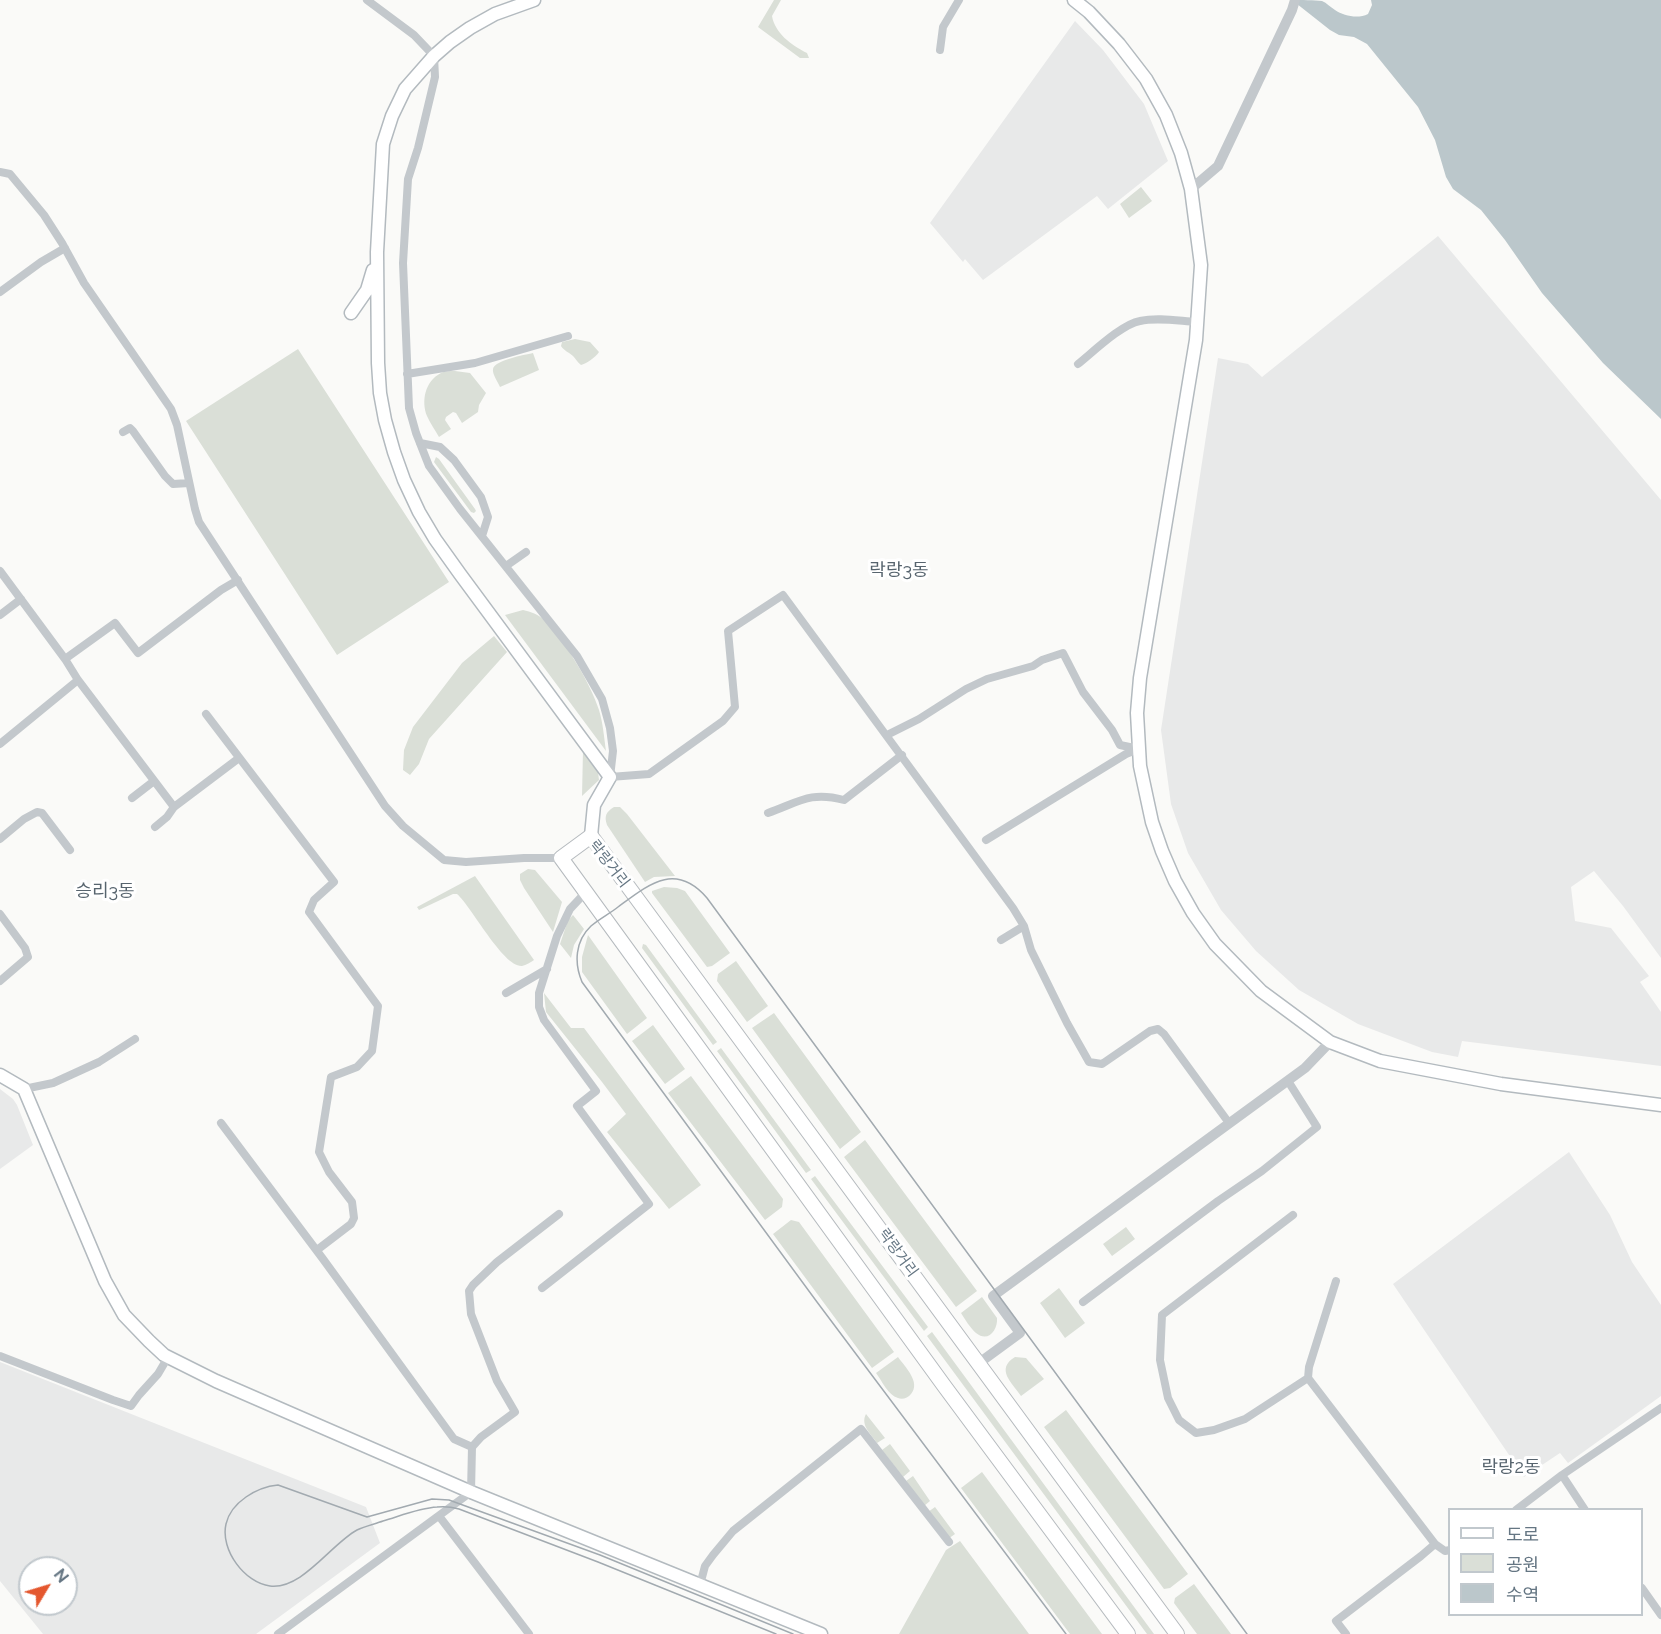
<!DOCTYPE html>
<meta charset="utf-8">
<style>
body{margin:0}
#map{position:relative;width:1661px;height:1634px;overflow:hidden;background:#fafaf8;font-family:Raleway,"Noto Sans KR",sans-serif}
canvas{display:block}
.legend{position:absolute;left:1448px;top:1508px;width:195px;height:108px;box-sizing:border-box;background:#fff;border:2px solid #c1c8cd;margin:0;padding:8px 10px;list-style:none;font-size:18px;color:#657683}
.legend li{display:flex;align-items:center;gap:12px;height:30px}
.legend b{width:30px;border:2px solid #c1c8cd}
.north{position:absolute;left:18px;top:1556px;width:60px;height:60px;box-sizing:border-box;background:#fff;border:2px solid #c1c8cd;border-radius:50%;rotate:52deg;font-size:16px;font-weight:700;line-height:24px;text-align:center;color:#657683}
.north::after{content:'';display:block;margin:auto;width:21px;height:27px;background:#e4572e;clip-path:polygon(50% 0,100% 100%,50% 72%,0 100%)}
</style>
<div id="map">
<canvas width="1661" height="1634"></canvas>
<ul class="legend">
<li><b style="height:8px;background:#fff"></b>도로</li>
<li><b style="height:16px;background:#dadfd7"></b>공원</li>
<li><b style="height:16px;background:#bbc7cb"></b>수역</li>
</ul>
<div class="north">N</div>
</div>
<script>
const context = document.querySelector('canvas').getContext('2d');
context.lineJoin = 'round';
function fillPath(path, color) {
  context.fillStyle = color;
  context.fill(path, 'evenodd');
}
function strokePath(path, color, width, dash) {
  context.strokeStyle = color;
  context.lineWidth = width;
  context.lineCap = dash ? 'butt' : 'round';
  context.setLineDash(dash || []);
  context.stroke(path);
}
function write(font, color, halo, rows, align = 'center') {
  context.font = font + ' Raleway,"Noto Sans KR",sans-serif';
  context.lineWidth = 6;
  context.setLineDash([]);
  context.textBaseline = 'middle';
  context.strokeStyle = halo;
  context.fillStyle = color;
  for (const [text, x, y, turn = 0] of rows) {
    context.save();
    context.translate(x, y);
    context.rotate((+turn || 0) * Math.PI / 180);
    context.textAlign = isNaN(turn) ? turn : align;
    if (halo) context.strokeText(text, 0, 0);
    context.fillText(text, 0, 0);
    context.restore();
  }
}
const built = new Path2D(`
 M 1075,21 L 1103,50 L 1144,104 L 1168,161 L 1108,209 L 1097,196 L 983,280 L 965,259 L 963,262 L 930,223 Z
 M 1438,236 L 1661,500 L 1661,958 L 1623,906 L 1594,871 L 1571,887 L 1575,921 L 1611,928 L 1649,976 L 1640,982 L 1661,1012 L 1661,1066 L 1462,1041 L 1458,1057 L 1432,1052 L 1358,1024 L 1299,990 L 1256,951 L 1221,910 L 1188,853 L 1171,804 L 1161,730 L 1218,358 L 1248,364 L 1262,377 Z
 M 0,1089 L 13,1099 L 17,1105 L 33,1145 L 0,1169 Z
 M 1569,1152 L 1610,1215 L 1632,1262 L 1661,1305 L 1661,1396 L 1568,1463 L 1560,1453 L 1524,1477 L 1393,1284 Z
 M 0,1362 L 366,1507 L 380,1543 L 256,1634 L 43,1634 L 0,1581 ZM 30,1568 L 66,1568 L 66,1604 L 30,1604 Z`);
const green = new Path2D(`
 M 774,0 L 781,0 L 772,16 C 775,33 791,45 807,53 L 809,58 L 800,58 L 758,27 Z
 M 1141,187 L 1152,201 L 1129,218 L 1120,204 Z
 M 575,339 L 590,342 L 599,352 C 596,357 586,364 581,365 C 577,362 576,359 573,356 C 569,352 564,351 561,346 L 562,342 Z
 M 298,349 L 449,582 L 337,655 L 186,421 Z
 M 533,353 L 539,370 L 500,387 C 498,382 492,374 493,369 C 495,360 524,355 533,353 Z
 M 455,371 L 470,373 L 486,393 L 479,405 L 478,412 L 462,423 L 456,413 L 453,412 L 446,417 L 445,420 L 451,429 L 439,437 C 435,430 430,423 427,416 C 421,401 425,381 441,373 C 445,371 450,371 455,371 Z
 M 436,457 L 439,459 L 475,509 L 476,511 L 474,513 L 471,512 L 434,462 Z
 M 523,610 C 531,612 538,614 544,620 C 564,639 591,684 599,710 C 603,723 604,737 606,751 L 505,615 Z
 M 494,636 L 507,652 L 429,739 L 419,764 L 410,775 L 403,770 L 404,750 L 413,727 L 462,663 Z
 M 583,750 L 598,772 L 599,780 L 582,796 Z
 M 614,807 L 620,807 L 627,814 L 675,876 L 654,877 L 645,882 L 607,825 C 604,816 606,812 614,807 Z
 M 528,869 L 535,870 L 562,902 L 553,932 L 524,888 L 520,880 L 520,874 Z
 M 475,876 L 534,960 C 531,962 526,965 522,966 C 503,967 472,907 457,894 L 453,894 L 419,910 L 417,907 Z
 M 664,887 L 677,888 L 685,891 L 730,953 L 712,966 L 707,967 L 652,893 L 652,891 Z
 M 573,915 L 584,929 L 574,945 L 571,958 L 560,944 L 568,920 Z
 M 588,935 L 647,1018 L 627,1034 L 582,972 L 582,957 Z
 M 643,944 L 646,945 L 717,1042 L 713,1045 L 642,948 Z
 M 736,961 L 768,1006 L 747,1022 L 717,981 L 718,974 Z
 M 544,993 L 571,1028 L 584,1028 L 701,1185 L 669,1209 L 607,1132 L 626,1114 L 602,1082 L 546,1012 Z
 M 774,1013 L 861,1132 L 840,1149 L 752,1028 Z
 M 653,1025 L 685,1069 L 665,1084 L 632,1041 Z
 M 721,1048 L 811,1170 L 806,1173 L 717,1051 Z
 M 691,1076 L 783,1199 L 782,1207 L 765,1220 L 668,1093 Z
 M 865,1140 L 977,1291 L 956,1307 L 844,1157 Z
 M 815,1176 L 928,1327 L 924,1331 L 811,1179 Z
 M 791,1220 L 799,1222 L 894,1352 L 872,1368 L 773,1234 Z
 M 1126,1227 L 1135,1239 L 1112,1256 L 1103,1244 Z
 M 1059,1288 L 1085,1323 L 1065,1338 L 1040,1303 Z
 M 982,1297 L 997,1318 C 998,1330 988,1343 976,1333 C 970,1328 965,1319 961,1313 Z
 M 932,1332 L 1154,1634 L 1147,1634 L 927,1336 Z
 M 898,1357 C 905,1367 921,1382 911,1394 C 908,1398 902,1400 898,1398 C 888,1395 882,1381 876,1373 Z
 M 1015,1357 L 1026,1358 L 1044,1379 L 1021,1396 C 1012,1383 995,1369 1015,1357 Z
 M 1066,1410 L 1188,1574 L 1170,1588 L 1164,1589 L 1044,1427 Z
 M 866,1414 L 885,1438 L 877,1443 C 871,1434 860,1425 866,1414 Z
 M 890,1444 L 910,1471 L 903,1477 L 882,1450 Z
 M 982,1472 L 1102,1634 L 1070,1634 L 961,1488 Z
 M 913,1476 L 930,1501 L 924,1506 L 906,1481 Z
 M 935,1507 L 955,1534 L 948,1539 L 928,1512 Z
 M 960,1541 L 1029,1634 L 899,1634 L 946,1550 Z
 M 1194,1584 L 1231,1634 L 1197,1634 L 1174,1603 L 1175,1598 Z`);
const water = new Path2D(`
 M 1292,0 C 1301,0 1315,0 1322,1 C 1327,3 1330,7 1335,10 C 1344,16 1358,19 1368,14 L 1372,5 L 1371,0 L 1661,0 L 1661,419 L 1603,363 L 1542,293 L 1505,240 L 1481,210 L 1453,189 L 1446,177 L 1435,140 L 1418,107 L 1367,44 L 1354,37 L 1339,35 L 1330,30 Z`);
const minor = new Path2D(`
 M 367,0 L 414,35 L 434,56 L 435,77 L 418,148 L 408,179 L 403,263 L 409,408 L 416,433 L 429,466 L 460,509 L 577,656 L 602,699 L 610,728 L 613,751 L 610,777 L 649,774 L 723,721 L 735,707 L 728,631 L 783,595 L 1013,908 L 1024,926 L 1031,950 L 1067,1023 L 1089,1062 L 1102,1064 L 1150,1031 L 1158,1029 L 1164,1034 L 1229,1123
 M 940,50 L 943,27 L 959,0
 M 0,172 L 10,174 L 44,215 L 62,243 L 84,283 L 171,409 L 177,425 L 195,509 L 199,522 L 385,806 L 403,826 L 444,860 L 466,862 L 524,858 L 561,858
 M 0,292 L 41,262 L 65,248
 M 1078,364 C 1093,352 1122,324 1140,321 C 1158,317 1179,321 1197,322
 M 407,374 L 475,363 L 568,336
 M 123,432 L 130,428 L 133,431 L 165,476 L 173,484 L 189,483
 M 420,443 L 440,447 L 454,460 L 481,497 L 488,517 L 482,536
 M 506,566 L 526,552
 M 0,571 L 65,659 L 115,623 L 138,653 L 221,590 L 238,580
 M 0,615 L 21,599
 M 65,659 L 78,680 L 174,807
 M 206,714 L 334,882 L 314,900 L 309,912 L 378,1006 L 372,1051 L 357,1067 L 331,1077 L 319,1152 L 329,1172 L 352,1202 L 354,1218 L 351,1224 L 317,1250
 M 887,735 L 919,719 L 966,689 L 987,679 L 1033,666 L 1042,660 L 1063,653 L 1083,692 L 1112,730 L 1120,745 L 1139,749
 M 0,744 L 78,680
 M 132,798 L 154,781
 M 768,813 C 799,802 810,791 844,800 L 902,755
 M 155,827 L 167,817 L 174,807 L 239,758
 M 0,839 L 24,819 L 37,812 L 42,813 L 70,850
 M 986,840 L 1126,754 L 1136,750
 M 0,914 L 25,948 L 28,957 L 0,981
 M 1001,940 L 1024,926
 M 506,993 L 547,969
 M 24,1089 L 53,1083 L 99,1062 L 135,1039
 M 221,1123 L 323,1259 L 454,1439 L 472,1447
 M 1293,1215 L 1162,1315 L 1160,1360 L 1168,1398 L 1179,1420 L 1196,1433 L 1214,1430 L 1245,1419 L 1308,1378 L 1435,1544 L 1445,1551 L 1450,1550
 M 542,1288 L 649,1204 L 577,1106 L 596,1091 L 544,1020 L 539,1007 L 539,993 L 557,936 L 570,909 L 585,893
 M 1083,1302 L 1218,1201 L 1262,1171 L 1317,1127 L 1288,1081
 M 0,1356 L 113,1400 L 131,1406 L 139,1395 L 158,1374 L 168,1357
 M 1308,1378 L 1309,1367 L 1336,1281
 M 1562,1475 L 1585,1510
 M 1516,1510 L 1562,1475 L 1661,1408
 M 439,1516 L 529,1634
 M 700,1585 L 705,1566 L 713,1555 L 733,1531 L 861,1429 L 949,1542
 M 1642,1588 L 1661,1615
 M 278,1634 L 471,1492 L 472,1447 L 481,1437 L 515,1412 L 497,1381 L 471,1314 L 469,1291 L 473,1285 L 497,1262 L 559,1214
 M 1346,1634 L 1336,1621 L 1421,1556 L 1435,1544`);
const tertiary = new Path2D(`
 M 1191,189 L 1218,166 L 1292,10 L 1295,0
 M 979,1363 L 1020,1333 L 993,1296 L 1305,1068 L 1330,1042`);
const secondary = new Path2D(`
 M 534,0 L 495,14 L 470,28 L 450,42 L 434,56 L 405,89 L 392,116 L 383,144 L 377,252 L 378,363 L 380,393 L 385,420 L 394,452 L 404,480 L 419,512 L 435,539 L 460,574 L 610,777 L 594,805 L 591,836
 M 1074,0 L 1089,12 L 1119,44 L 1146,79 L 1166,115 L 1181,153 L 1191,189 L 1201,265 L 1196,340 L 1140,678 L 1137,713 L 1140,766 L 1152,822 L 1162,851 L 1175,881 L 1193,913 L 1215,944 L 1261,991 L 1330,1042 L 1380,1061 L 1501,1084 L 1661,1105
 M 351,313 L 367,290 L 373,270
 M 0,1075 L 24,1089 L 105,1281 L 124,1315 L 149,1341 L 164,1355 L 216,1381 L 471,1492 L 821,1634`);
const primary = new Path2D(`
 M 1128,1634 L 945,1387 L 561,858 L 591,836 L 1177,1634`);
const tram = new Path2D(`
 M 776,1634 L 598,1562 L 459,1509 C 452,1507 445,1506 437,1507 C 419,1508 400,1516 383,1521 C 375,1524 365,1526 357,1530 C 331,1544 302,1590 270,1586 C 245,1583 220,1550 226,1524 C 231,1502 257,1487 278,1485 L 367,1517 L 432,1499 L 449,1500 L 600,1555 L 793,1634
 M 1066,1634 L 817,1302 L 582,982 C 574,963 575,941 591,926 C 599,919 609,914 618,907 C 648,885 675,861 707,898 L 1247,1634`);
const streetNames = [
 ["락랑거리",609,864,52],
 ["락랑거리",898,1253,54]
];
const quarterNames = [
 ["락랑3동",899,571],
 ["승리3동",105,892],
 ["락랑2동",1511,1468]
];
fillPath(built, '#e8e9e9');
fillPath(green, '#dadfd7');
fillPath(water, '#bbc7cb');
strokePath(secondary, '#b3babf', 15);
strokePath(primary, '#b5babe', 16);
strokePath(minor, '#c3c8cc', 8);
strokePath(tertiary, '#c3c8cc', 10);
strokePath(secondary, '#fff', 12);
strokePath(primary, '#fff', 14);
strokePath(tram, '#a2aab0', 1.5);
write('15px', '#657683', '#fff', streetNames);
write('18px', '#57646e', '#fff', quarterNames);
</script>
